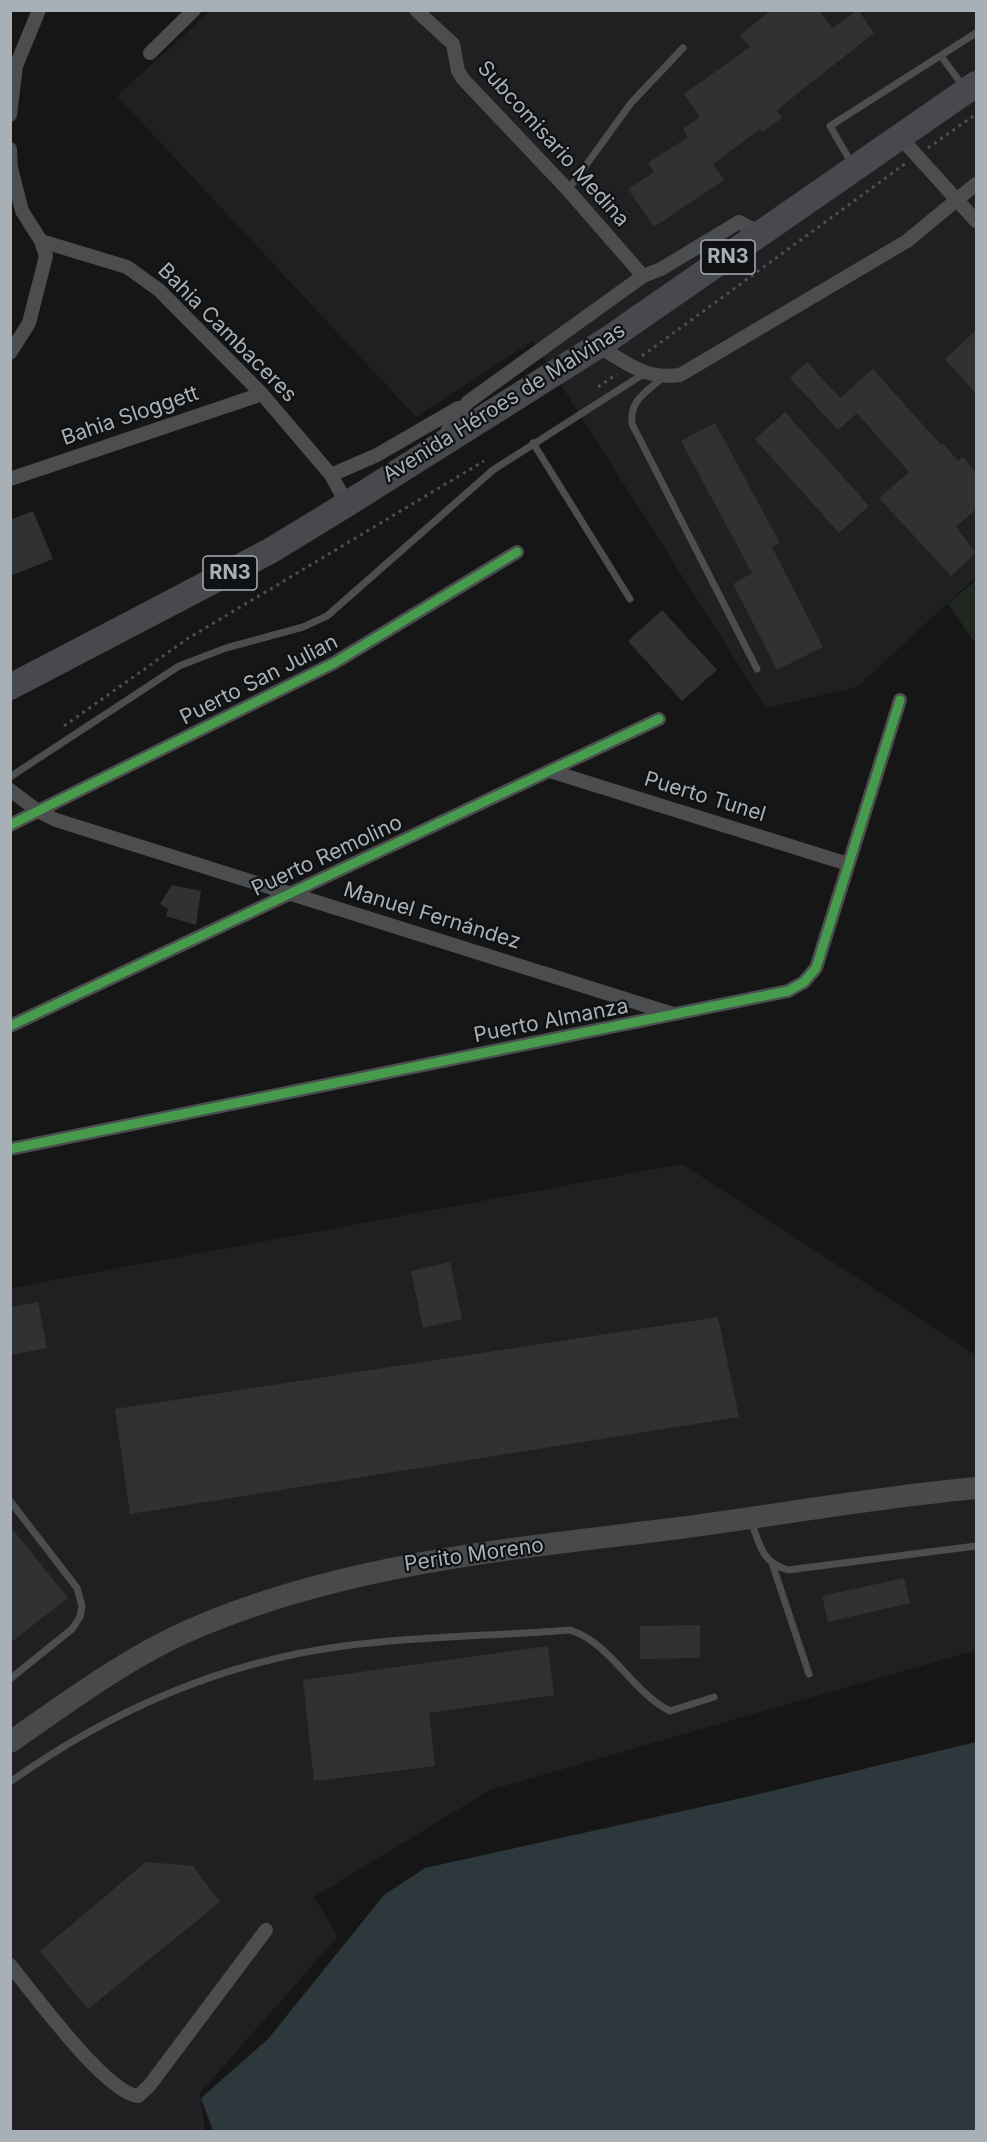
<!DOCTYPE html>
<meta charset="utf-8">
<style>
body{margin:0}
#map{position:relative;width:987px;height:2142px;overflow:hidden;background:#161616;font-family:Inter,sans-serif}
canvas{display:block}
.frame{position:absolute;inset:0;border:12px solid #a8b0b7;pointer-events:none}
</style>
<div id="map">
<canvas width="987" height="2142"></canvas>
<div class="frame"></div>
</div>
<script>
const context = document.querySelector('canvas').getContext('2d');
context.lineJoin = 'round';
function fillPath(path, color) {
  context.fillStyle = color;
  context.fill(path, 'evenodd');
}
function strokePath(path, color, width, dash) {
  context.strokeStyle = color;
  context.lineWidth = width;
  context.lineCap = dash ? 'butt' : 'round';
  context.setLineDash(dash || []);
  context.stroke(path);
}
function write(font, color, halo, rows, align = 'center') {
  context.font = font + ' Inter,sans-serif';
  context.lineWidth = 4.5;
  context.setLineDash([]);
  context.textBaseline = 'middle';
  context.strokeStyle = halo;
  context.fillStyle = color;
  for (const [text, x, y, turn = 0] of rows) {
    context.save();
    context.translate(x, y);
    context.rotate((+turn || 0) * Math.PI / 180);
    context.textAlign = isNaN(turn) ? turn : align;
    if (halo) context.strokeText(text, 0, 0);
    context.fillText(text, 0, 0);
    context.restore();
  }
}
const built = new Path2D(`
 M 210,11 L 976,11 L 976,577 L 857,687 L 766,708 L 533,341 L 416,417 L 117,96 Z
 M 682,1164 L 976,1355 L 976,1650 L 490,1790 L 314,1897 L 338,1936 L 200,2093 L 205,2131 L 11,2132 L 11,1288 Z`);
const green = new Path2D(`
 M 976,580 L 976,644 L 948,604 Z`);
const water = new Path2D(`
 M 976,1742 L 976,2131 L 213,2131 L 201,2098 L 268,2039 L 384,1895 L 425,1868 L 755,1795 Z`);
const building = new Path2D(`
 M 772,10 L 819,10 L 832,28 L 858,10 L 874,33 L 777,110 L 782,118 L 762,132 L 760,129 L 713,164 L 724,180 L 654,227 L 628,189 L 654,172 L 648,163 L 688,137 L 683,129 L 700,117 L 684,94 L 750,47 L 740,35 Z
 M 976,330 L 976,394 L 945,359 Z
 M 807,362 L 840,398 L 873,369 L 941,445 L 943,443 L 958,461 L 963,457 L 976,472 L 976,509 L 956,527 L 976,553 L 951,576 L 879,498 L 909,472 L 857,413 L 838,430 L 790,378 Z
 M 785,412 L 869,506 L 839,533 L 755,439 Z
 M 715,423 L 780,543 L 772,547 L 823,647 L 777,670 L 733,584 L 752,573 L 681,441 Z
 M 33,511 L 53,559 L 10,576 L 10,520 Z
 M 662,610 L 717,670 L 682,701 L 628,641 Z
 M 172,885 L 201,891 L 196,925 L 166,916 L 168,909 L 160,904 Z
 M 450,1262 L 462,1319 L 423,1328 L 411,1271 Z
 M 38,1302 L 47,1348 L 10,1355 L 10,1307 Z
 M 718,1317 L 739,1417 L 130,1514 L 115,1409 Z
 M 10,1526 L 68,1598 L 10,1643 Z
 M 904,1578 L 910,1603 L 828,1622 L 822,1596 Z
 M 700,1625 L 700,1658 L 640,1659 L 640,1626 Z
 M 548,1646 L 554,1695 L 429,1713 L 435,1766 L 314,1781 L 303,1680 Z
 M 146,1862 L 193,1866 L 220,1902 L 88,2009 L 40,1951 Z`);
const path = new Path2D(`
 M 928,148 L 976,114
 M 642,356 L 906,163
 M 598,387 L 617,374
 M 64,726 L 187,639 L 484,461`);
const lane = new Path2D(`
 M 941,56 L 963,86
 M 852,164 L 830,126 L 976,33
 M 568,190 L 631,103 L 683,48
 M 662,378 C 646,392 629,401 632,424 L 757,669
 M 533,443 L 630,599
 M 10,777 L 179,666 L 226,648 L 303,627 L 327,616 L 493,470 L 645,373
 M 10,1501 L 77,1588 L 82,1606 L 80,1617 L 72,1629 L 10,1679
 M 751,1521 C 760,1545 761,1562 788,1570 L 976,1546
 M 773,1566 L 809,1674
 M 10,1782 C 110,1711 222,1662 344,1646 C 417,1636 496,1636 570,1630 C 611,1643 632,1692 670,1711 L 714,1697`);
const street = new Path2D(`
 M 416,10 L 453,44 L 458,71 L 463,79 L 568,190 L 643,276 L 661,269 L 739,222 L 761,233
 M 150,53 L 194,10
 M 10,115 L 16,66 L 39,10
 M 900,137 L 976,221
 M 10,149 L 11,168 L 22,211 L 41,241 L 46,256 L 29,323 L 10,353
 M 41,241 L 127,267 L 159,290 L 262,394 L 331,475 L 347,504
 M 598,346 C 627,363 645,380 680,375 L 907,241 L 976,184
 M 443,441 L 452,421 L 468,402 L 643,276
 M 331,475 L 377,455 L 458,408
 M 10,479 L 262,394
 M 550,771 L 848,864
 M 10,790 L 38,811 L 56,820 L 673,1014
 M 10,825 L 334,663 L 517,552
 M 10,1026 L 659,719
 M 10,1149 L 788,991 L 804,982 L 816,968 L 900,700
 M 10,1965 C 34,1994 105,2092 138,2096 L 149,2086 L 266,1930`);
const primary = new Path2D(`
 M 10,1742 C 67,1703 125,1659 188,1631 C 343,1563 512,1549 679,1528 C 778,1515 877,1497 976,1488`);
const highway = new Path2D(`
 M 10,687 L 270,551 L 347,504 L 607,340 L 976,84`);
const cycleway = new Path2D(`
 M 10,825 L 334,663 L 517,552
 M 10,1026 L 659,719
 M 10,1149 L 788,991 L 804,982 L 816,968 L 900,700`);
const shields = [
 [728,257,54],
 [230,573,54]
];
const shieldNames = [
 ["RN3",728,257],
 ["RN3",230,573]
];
const streetNames = [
 ["Subcomisario Medina",553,144,48],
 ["Bahia Cambaceres",227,333,45],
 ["Avenida Héroes de Malvinas",504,403,-32],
 ["Bahia Sloggett",130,416,-19],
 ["Puerto San Julian",259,680,-27],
 ["Puerto Tunel",705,797,17],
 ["Puerto Remolino",327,856,-25],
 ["Manuel Fernández",432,916,17],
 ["Puerto Almanza",551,1021,-11],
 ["Perito Moreno",474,1555,-8]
];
fillPath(built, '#202022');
fillPath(green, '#202720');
fillPath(water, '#2d383c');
fillPath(building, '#303132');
strokePath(path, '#4c4e51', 3, [3, 4.5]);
strokePath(lane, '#4b4d4f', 7);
strokePath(street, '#4b4d4f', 14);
strokePath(primary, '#48494b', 22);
strokePath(highway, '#48494c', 26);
strokePath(cycleway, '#469c4c', 9);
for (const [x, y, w] of shields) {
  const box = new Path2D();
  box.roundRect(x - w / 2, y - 17, w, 34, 4.5);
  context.fillStyle = '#101112';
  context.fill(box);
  strokePath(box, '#a8b0b7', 1.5);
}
write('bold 20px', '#a8b0b7', null, shieldNames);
write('21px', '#a8b0b7', '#101112', streetNames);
</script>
